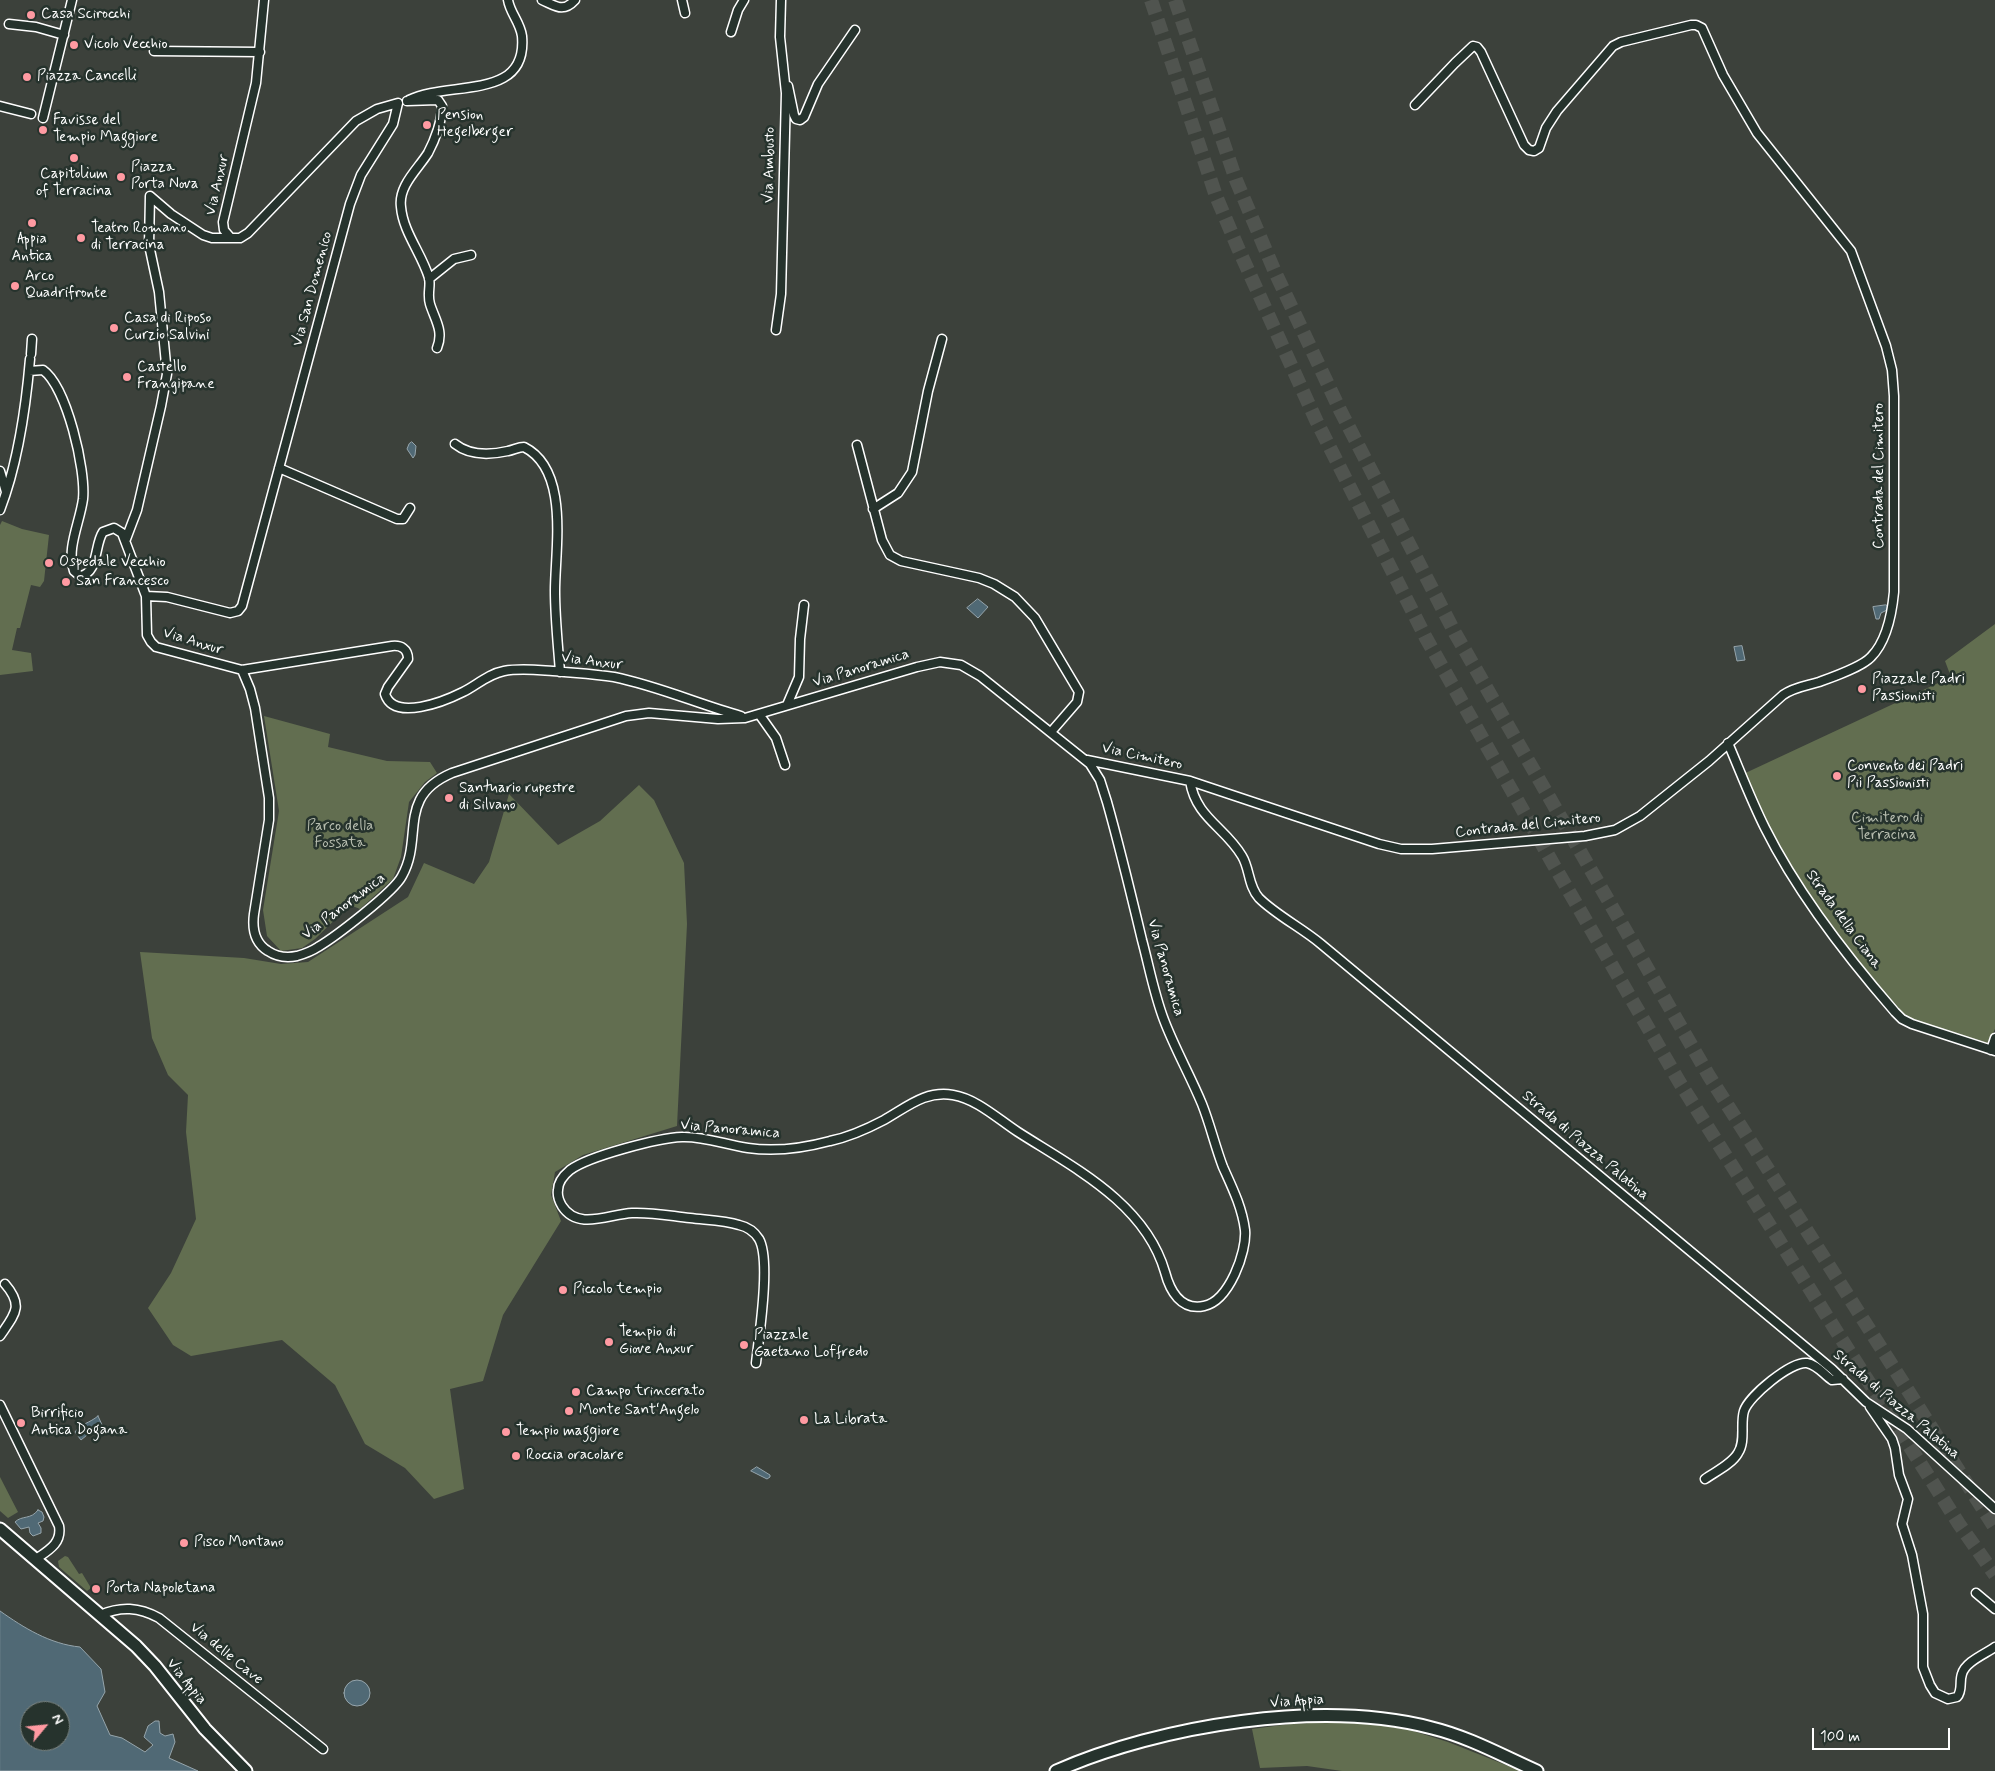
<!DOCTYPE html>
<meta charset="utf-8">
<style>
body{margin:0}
#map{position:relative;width:1995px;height:1771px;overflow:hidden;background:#3c413b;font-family:Mynerve,sans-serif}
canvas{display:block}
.north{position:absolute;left:20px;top:1701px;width:50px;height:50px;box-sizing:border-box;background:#26332d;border:1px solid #7d8581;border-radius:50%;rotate:62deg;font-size:14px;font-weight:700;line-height:20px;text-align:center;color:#fff}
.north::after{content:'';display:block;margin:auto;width:18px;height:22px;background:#ff9aa2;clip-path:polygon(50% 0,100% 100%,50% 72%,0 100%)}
.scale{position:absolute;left:1812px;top:1728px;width:138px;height:22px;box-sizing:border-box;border:2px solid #fff;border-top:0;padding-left:6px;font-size:15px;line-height:18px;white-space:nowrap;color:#fff;-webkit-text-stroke:4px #26332d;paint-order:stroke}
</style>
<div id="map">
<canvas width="1995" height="1771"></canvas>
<div class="north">N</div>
<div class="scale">100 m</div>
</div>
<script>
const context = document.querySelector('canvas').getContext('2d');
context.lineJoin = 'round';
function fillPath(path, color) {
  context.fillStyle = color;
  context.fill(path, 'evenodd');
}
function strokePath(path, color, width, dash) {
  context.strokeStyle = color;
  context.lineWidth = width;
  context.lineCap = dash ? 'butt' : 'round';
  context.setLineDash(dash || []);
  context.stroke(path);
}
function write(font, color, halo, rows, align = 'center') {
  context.font = font + ' Mynerve,sans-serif';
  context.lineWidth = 5;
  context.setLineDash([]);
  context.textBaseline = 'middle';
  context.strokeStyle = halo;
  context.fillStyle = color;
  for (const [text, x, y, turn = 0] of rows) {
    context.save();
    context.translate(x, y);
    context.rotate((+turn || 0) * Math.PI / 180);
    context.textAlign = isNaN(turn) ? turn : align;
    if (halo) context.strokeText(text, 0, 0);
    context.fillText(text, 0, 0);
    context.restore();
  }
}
const green = new Path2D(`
 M 2,521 L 22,529 L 49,535 L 44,581 L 40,587 L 31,585 L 20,628 L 17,628 L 12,650 L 31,653 L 33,671 L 0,675 L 0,525 Z
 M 1995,624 L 1995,1029 L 1988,1044 L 1903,1019 L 1818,919 L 1772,849 L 1749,802 L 1739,776 L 1951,677 L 1945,661 Z
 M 264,716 L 330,734 L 328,747 L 387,761 L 430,762 L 437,773 L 425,782 L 409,802 L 401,857 L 393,879 L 360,909 L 350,905 L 315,939 L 302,948 L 281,951 L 267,936 L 263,910 L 279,811 Z
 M 639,785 L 654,800 L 684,863 L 687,924 L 677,1126 L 583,1155 L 555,1172 L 551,1195 L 561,1221 L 503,1315 L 483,1381 L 450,1389 L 464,1489 L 434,1499 L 405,1468 L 365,1444 L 335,1385 L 282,1340 L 191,1356 L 173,1345 L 148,1308 L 171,1273 L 196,1219 L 186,1132 L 188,1095 L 168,1075 L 152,1038 L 140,952 L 244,958 L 281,964 L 308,962 L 408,897 L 424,863 L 474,884 L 489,862 L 509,794 L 558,845 L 600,821 Z
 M 0,1477 L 18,1512 L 8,1518 L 0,1511 Z
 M 65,1556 L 68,1557 L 79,1574 L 82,1573 L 91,1588 L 87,1591 L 59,1567 L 58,1561 Z
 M 1353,1721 L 1410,1730 L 1448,1742 L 1521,1771 L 1342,1771 L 1307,1766 L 1260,1768 L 1252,1729 L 1290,1724 Z`);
const water = new Path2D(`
 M 412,442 L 416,446 L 415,455 L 413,458 L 407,449 L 409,444 Z
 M 978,599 L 988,607 L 978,618 L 967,608 Z
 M 1886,605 L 1888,606 L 1887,610 L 1881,613 L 1879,619 L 1876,619 L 1873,607 Z
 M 1742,646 L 1745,660 L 1737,661 L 1734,647 Z
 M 98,1416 L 103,1427 L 98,1426 L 81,1440 L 75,1432 C 80,1424 90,1423 98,1416 Z
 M 757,1467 L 770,1475 L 770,1477 L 767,1479 L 751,1471 Z
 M 38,1510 L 42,1512 L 44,1517 L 43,1521 L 38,1523 L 41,1528 L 41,1533 L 33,1536 L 30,1533 L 29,1527 L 21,1529 L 15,1522 C 22,1515 31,1520 38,1510 Z
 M 0,1611 C 24,1628 50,1644 80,1647 L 101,1669 L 105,1692 L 97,1706 L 110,1735 L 122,1738 L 145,1752 L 153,1745 L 144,1737 L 148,1726 L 155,1721 L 159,1721 L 160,1733 L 165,1736 L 173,1734 L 175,1742 L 169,1758 L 198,1771 L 0,1771 ZM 30,1711 L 60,1711 L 60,1741 L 30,1741 Z
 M344 1693a13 13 0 1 1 26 0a13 13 0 1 1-26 0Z`);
const highwayTunnel = new Path2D(`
 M 1151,0 L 1216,196 L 1238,248 L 1316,420 L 1426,638 L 1552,862 L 1680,1083 L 1835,1329 L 1959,1524 L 1995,1575
 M 1175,0 L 1236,180 L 1275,272 L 1340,410 L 1455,633 L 1709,1076 L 1995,1528`);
const street = new Path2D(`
 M 542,0 C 556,6 563,13 575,0
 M 682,0 L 685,13
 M 9,24 L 36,27 L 64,35
 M 731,32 L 738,10 L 744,0
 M 154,51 L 260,52
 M 788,86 L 794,115 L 796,119 L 800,120 L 804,117 L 818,84 L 855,30
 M 409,100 C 448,80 528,102 522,36 C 520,22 510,13 508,0
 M 407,101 L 438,100 L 442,106 C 442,121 435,140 428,153 C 418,169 398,186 401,207 C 403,232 422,254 429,278 C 431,286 427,294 430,304 C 435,320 444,331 437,348
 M 0,106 L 31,114
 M 43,118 L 72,0
 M 230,237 L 224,230 L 223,222 L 256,83 L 264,0
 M 429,279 L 454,259 L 471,255
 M 776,330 L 781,294 L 786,93 L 780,37 L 781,0
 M 31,354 L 32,339
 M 29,371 L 43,370 C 67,387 86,470 83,499 C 80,522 66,549 74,571 L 80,576 C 99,573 94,545 103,532 L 114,528 L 122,533 L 146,596 L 147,635 L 151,642 L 156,647 L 242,670 L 392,646 C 401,645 408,649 408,659 L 388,687 L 385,694 C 394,722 445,701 463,692 C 477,685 488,674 504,671 C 520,668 537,670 553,671 C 573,673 594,674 614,677 C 658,686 698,704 741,716
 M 455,444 C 470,456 490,455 508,451 C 514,450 518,447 524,447 C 570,470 555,549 555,591 C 555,618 558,645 560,672
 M 857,445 L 882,540 L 890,555 L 901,561 L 979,578 L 994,584 L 1015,597 L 1035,618 L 1079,692 L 1077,702 L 1051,732
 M 279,468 L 397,519 L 403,519 L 410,508
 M 0,471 L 6,492
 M 873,509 L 898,493 L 912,472 L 928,391 L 942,339
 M 0,510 C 17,466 26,406 30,359
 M 126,539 L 137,510 L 161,406 L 167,374 L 159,292 L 149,245 L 150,196 L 171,214 L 203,235 L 212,238 L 240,238 L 248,233 L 356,121 L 377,109 L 398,103 L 393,124 L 361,175 L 350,204 L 242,606 L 238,611 L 230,613 L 167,597 L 146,596
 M 242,670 L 250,689 L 255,708 L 269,798 L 269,820 L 254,914 C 252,929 255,943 268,951 C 277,957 287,958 297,956 C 304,954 312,951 318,947 C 335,937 394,892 402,876 C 424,837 396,797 452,773 L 626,716 L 649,713 L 718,719 L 745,718 L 917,667 L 940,662 L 961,665 L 980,676 L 1090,764 L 1100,780 L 1107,802 C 1120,848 1131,894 1142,940 C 1149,966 1154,994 1164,1020 C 1175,1049 1190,1075 1202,1104 C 1210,1124 1215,1146 1223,1167 C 1232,1187 1242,1207 1245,1230 C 1247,1252 1229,1301 1204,1306 C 1181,1311 1170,1291 1165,1272 C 1145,1203 1074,1168 1018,1132 C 998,1119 977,1099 953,1095 C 926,1090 907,1107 884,1120 C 867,1129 849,1137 830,1141 C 804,1148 775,1152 748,1148 C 726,1145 704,1136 682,1137 C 658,1138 589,1156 570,1170 C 564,1175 558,1181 558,1190 C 557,1196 559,1201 562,1206 C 578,1231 609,1214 632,1213 C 651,1212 671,1216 690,1218 C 706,1220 724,1220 739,1225 C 748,1227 754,1231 759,1239 C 771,1260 759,1336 756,1363
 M 787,705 L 799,677 L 800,639 L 804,605
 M 759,714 L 776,738 L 785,765
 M 1728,743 C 1740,771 1751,800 1765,828 C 1797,892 1848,958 1895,1012 L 1902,1019 L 1912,1024 L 1995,1051
 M 1087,760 L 1190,781 L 1379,844 L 1401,849 L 1432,849 L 1585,836 L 1615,830 L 1640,816 L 1709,761 L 1783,695 C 1794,687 1806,686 1819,682 C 1833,677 1862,667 1871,657 C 1887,641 1892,613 1894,592 L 1894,396 L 1892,370 L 1886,346 L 1851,251 L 1757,133 L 1723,75 L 1702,28 L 1696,25 L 1691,25 L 1621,42 L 1613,46 L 1557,111 L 1546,128 L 1539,148 L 1534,151 L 1529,150 L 1524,145 L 1481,52 L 1477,47 L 1473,46 L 1455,63 L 1415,105
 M 1190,781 C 1196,818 1225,827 1242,856 C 1250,869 1248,886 1259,898 C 1276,915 1302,928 1321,944 L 1832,1369 L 1866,1402 L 1907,1429 L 1995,1509
 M 1991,1050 L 1995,1038
 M 0,1336 C 15,1314 24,1306 5,1284
 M 0,1405 L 59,1526 C 62,1543 49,1550 36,1559
 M 1870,1407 L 1892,1439 L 1895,1448 L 1899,1475 L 1908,1499 L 1902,1524 L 1912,1555 L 1923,1614 L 1923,1667 L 1930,1685 L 1935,1693 L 1948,1699 L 1957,1697 C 1963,1690 1959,1682 1962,1674 C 1965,1662 1985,1654 1995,1647
 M 1705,1479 C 1715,1472 1732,1464 1738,1453 C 1746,1441 1740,1424 1744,1411 C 1749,1396 1791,1361 1807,1363 C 1818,1365 1824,1375 1832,1380 L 1843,1379
 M 1976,1593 L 1995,1609
 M 100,1615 C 121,1606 139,1607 159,1618 L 323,1749`);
const secondary = new Path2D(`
 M 0,1529 L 136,1646 L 155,1666 L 205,1729 L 246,1771
 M 1056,1771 C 1161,1725 1321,1699 1432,1728 C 1469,1737 1503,1756 1537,1771`);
const markers = [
 [31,15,5,"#ff9aa2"],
 [74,45,5,"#ff9aa2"],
 [27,77,5,"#ff9aa2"],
 [427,125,5,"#ff9aa2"],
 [43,130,5,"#ff9aa2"],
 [74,158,5,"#ff9aa2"],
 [121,177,5,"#ff9aa2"],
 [32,223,5,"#ff9aa2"],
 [81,238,5,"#ff9aa2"],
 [15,286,5,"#ff9aa2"],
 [114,328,5,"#ff9aa2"],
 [127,377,5,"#ff9aa2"],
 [49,563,5,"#ff9aa2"],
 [66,582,5,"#ff9aa2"],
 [1862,689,5,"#ff9aa2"],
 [1837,776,5,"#ff9aa2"],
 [449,798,5,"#ff9aa2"],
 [563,1290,5,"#ff9aa2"],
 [609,1342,5,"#ff9aa2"],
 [744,1345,5,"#ff9aa2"],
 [576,1392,5,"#ff9aa2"],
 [569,1411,5,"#ff9aa2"],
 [804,1420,5,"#ff9aa2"],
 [21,1423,5,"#ff9aa2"],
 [506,1432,5,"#ff9aa2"],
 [516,1456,5,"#ff9aa2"],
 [184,1543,5,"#ff9aa2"],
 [96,1589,5,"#ff9aa2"]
];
const poiNames = [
 ["Casa Scirocchi",41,15],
 ["Vicolo Vecchio",84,45],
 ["Piazza Cancelli",37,77],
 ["Pension",437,116],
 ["Hegelberger",437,133],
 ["Favisse del",53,121],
 ["Tempio Maggiore",53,138],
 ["Piazza",131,168],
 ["Porta Nova",131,185],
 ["Capitolium",74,175,"center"],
 ["of Terracina",74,192,"center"],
 ["Teatro Romano",91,229],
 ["di Terracina",91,246],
 ["Appia",32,240,"center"],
 ["Antica",32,257,"center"],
 ["Arco",25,277],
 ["Quadrifronte",25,294],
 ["Casa di Riposo",124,319],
 ["Curzio Salvini",124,336],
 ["Castello",137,368],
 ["Frangipane",137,385],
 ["Ospedale Vecchio",59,563],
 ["San Francesco",76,582],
 ["Piazzale Padri",1872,680],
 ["Passionisti",1872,697],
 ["Convento dei Padri",1847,767],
 ["Pii Passionisti",1847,784],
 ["Santuario rupestre",459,789],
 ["di Silvano",459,806],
 ["Piccolo tempio",573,1290],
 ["Tempio di",619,1333],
 ["Giove Anxur",619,1350],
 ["Piazzale",754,1336],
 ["Gaetano Loffredo",754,1353],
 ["Campo trincerato",586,1392],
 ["Monte Sant‘Angelo",579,1411],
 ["Birrificio",31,1414],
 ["Antica Dogana",31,1431],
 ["La Librata",814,1420],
 ["Tempio maggiore",516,1432],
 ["Roccia oracolare",526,1456],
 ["Pisco Montano",194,1543],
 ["Porta Napoletana",106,1589]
];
const streetNames = [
 ["Via Ambusto",770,165,-89],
 ["Via Anxur",218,185,-77],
 ["Via San Domenico",313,289,-75],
 ["Contrada del Cimitero",1880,476,-90],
 ["Via Anxur",193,642,17],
 ["Via Anxur",592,662,7],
 ["Via Panoramica",861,669,-17],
 ["Via Cimitero",1142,757,12],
 ["Contrada del Cimitero",1528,826,-6],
 ["Via Panoramica",344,907,-37],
 ["Strada della Ciana",1843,920,54],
 ["Via Panoramica",1165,968,74],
 ["Via Panoramica",730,1130,5],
 ["Strada di Piazza Palatina",1585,1146,40],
 ["Strada di Piazza Palatina",1896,1405,40],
 ["Via delle Cave",226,1654,39],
 ["Via Appia",186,1682,51],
 ["Via Appia",1297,1702,-4]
];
const parkNames = [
 ["Cimitero di",1887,819],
 ["Terracina",1887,836],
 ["Parco della",340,827],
 ["Fossata",340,844]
];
fillPath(green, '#626e50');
fillPath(water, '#506975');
strokePath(water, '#96a5ac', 1);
strokePath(highwayTunnel, '#50544f', 14, [14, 7]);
strokePath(street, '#fff', 11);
strokePath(secondary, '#fff', 15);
strokePath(street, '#26332d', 8);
strokePath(secondary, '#26332d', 11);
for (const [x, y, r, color] of markers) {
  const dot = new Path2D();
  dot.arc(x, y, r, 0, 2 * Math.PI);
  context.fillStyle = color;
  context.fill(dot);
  strokePath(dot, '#26332d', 2);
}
write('15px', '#fff', '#26332d', poiNames, 'left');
write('15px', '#fff', '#26332d', streetNames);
write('15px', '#b8beb0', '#26332d', parkNames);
</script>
